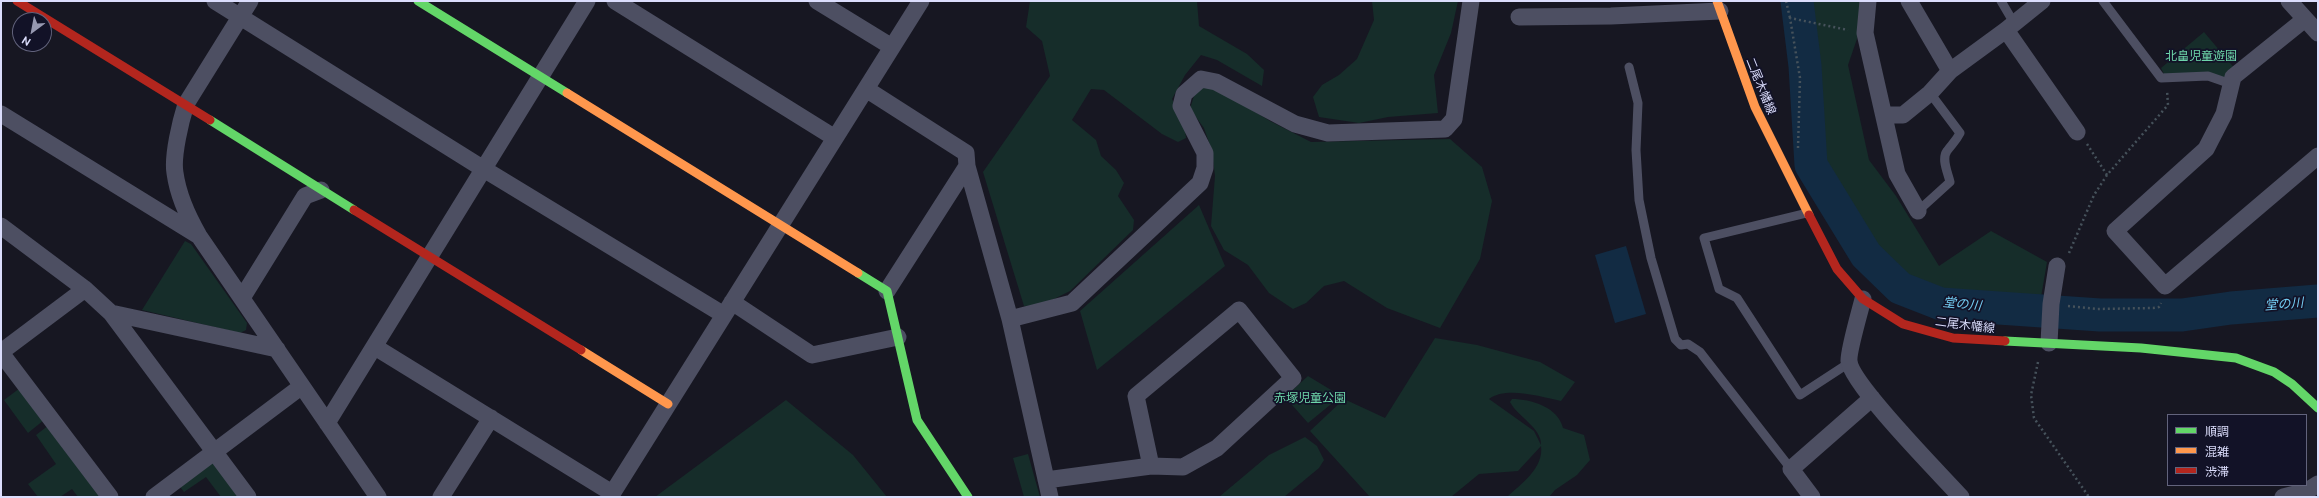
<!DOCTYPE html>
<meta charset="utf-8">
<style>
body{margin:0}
#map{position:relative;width:2319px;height:498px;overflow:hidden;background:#171722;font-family:Ubuntu,"Noto Sans JP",sans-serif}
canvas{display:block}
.frame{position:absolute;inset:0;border:2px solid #dbddfc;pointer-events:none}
.legend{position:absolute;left:2167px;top:414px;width:140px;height:72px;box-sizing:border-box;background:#121227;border:1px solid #62637c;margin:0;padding:5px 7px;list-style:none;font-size:12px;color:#dbddfc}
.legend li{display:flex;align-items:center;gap:8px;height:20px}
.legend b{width:20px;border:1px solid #62637c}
.north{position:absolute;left:12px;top:12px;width:40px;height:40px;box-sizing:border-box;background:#121227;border:1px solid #62637c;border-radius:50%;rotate:212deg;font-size:11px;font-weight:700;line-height:16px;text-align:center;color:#dbddfc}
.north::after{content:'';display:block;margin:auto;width:14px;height:18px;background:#9698b0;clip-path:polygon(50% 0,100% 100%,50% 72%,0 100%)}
</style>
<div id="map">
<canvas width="2319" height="498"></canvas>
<div class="frame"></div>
<ul class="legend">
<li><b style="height:5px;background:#63d668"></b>順調</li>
<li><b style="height:5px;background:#ff974d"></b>混雑</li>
<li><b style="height:5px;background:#b3261e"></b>渋滞</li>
</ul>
<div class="north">N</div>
</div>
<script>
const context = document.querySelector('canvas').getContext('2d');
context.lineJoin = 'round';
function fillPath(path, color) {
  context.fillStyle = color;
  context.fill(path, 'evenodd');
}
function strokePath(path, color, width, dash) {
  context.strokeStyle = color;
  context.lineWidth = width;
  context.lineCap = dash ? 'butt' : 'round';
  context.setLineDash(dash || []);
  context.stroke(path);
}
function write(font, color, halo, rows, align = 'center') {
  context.font = font + ' Ubuntu,"Noto Sans JP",sans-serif';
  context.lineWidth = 3.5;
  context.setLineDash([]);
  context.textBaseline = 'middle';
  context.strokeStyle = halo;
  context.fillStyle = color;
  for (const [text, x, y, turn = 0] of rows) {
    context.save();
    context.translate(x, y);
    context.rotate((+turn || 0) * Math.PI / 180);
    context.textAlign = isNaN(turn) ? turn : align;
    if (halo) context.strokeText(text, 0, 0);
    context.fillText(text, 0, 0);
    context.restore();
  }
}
const green = new Path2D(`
 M 1030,1 L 1197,1 L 1199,26 L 1247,54 L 1264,70 L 1262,86 L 1217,60 L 1201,55 L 1185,75 L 1172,99 L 1184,123 L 1186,138 L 1178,142 L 1162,134 L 1104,90 L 1091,89 L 1072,120 L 1096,140 L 1101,156 L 1116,170 L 1124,183 L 1118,196 L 1134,220 L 1133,230 L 1070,291 L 1042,305 L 1024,306 L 983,172 L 1050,76 L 1042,41 L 1026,27 Z
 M 1372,1 L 1458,1 L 1451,33 L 1434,75 L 1438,113 L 1388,117 L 1359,123 L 1319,117 L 1313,97 L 1322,85 L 1339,75 L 1357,59 L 1374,20 Z
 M 1804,1 L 1862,1 L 1860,30 L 1848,65 L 1869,160 L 1896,196 L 1939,266 L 1991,231 L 2047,262 L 2040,303 L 1941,293 L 1903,280 L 1872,249 L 1822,161 Z
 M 2204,32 L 2236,70 L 2229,80 L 2164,74 L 2161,68 Z
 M 1211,85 L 1270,121 L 1311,142 L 1450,139 L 1482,167 L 1492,201 L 1480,259 L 1440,328 L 1387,308 L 1344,281 L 1324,286 L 1306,303 L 1293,309 L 1269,293 L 1248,265 L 1224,250 L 1211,226 L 1215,176 L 1212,151 L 1204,128 L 1190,109 L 1196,89 Z
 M 1199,205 L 1225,266 L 1097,370 L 1080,311 Z
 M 185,241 L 191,244 L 247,323 L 246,330 L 240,333 L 142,310 Z
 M 1435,338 L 1477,345 L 1540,362 L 1575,382 L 1561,401 C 1541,397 1507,386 1489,399 L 1534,431 L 1541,445 C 1542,428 1517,416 1510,402 L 1512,399 C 1531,399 1558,407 1563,428 L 1584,435 L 1590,460 L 1577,475 L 1555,490 L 1549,497 L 1507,497 C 1521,484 1544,468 1541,446 L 1518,471 L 1479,474 L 1451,497 L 1370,497 L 1310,431 L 1344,399 L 1385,418 Z
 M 1308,376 L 1341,396 L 1308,423 L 1285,397 Z
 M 20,388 L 44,420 L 28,433 L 4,400 Z
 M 786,400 L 853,455 L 887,497 L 655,497 Z
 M 49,425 L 102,497 L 78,497 L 72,489 L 60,497 L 38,497 L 28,484 L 56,464 L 36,435 Z
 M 1305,437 L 1317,446 L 1324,460 L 1319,468 L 1284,497 L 1219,497 L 1269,455 Z
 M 1028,454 L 1040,497 L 1024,497 L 1013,458 Z
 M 212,460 L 239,497 L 221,497 L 206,477 L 184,492 L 178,484 Z`);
const water = new Path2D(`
 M 1626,246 L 1646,314 L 1615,323 L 1595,255 Z`);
const river = new Path2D(`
 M 1797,1 L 1805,66 L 1811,165 L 1866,255 L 1900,288 L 1941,304 L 2100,315 L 2182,315 L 2231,308 L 2318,301`);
const path = new Path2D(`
 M 1786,1 L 1790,18
 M 2087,144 L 2107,175
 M 1798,148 L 1800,78 L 1790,18 L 1848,30
 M 2069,253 L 2094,195 L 2107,175 L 2168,105 L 2167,90
 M 2068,306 L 2097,309 L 2153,308 L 2159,307 L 2161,303
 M 2038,362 L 2031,395 L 2034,418 L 2089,497`);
const lane = new Path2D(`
 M 2001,1 L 2014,23
 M 2103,1 L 2161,78 L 2208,76 L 2231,84
 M 1629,67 L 1638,103 L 1636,150 L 1639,200 L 1651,258 L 1675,339 L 1681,345 L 1688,344 L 1700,352 L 1791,469
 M 1918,211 L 1950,182 C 1948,173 1941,159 1947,151 C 1952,144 1956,141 1960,133 L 1930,93
 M 1807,213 L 1704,238 L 1719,289 L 1737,298 L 1800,395 L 1849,363`);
const street = new Path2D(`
 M 215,1 L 482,168 L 724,315
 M 250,1 L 186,104 C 181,120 172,156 175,173 C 178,195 188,217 199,236 L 378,497
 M 615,1 L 835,138
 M 817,1 L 892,47
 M 1868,1 L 1865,33 L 1897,174 L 1918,211
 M 1909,1 L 1950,71
 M 2289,1 L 2318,33
 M 1519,17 L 1611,16 L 1720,11
 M 2305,19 L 2233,77 L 2224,114 L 2206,149 L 2115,231 L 2165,286 L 2318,156
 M 2006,30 L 2077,132
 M 866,89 L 966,153 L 967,166 L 1010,319 L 1050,497
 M 1,114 L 199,236
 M 1884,115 L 1903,115 L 1930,93 L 1950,71 L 2006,30 L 2042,1
 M 1,226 L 85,289 L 111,313 L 277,349
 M 887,291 L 967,166
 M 242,298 L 305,196 L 321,190
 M 1863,299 C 1860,311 1848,352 1849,361 C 1851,384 1941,475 1961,497
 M 732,302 L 812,355 L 898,337
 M 111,313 L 248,497
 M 1010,319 L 1072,303 L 1200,183 L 1205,168 L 1205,153 L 1181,106 L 1184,94 L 1201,79 L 1216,82 L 1295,124 L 1328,133 L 1445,129 L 1454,119 L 1471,1
 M 2049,343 L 2051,304 L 2057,266
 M 375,347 L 612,493
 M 1,352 L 85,289
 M 1,353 L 110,497
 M 327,423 L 587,1
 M 1046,480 L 1151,466 L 1183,467 L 1217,448 L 1293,378 L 1239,310 L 1136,396 L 1151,466
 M 154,497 L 302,386
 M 441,497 L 491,418
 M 610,497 L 921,1
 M 1812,497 L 1791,469 L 1872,398
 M 2283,497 L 2307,491 L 2318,484`);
const fast = new Path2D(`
 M 418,1 L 567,93
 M 210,120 L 354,210
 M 858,273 L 887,291 L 917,420 L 968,497
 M 2005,341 L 2141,348 L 2236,358 L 2274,372 L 2292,384 L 2318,408`);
const slow = new Path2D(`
 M 1717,1 L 1755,107 L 1809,215
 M 567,93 L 858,273
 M 581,350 L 668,404`);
const jam = new Path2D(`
 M 17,1 L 210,120
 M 354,210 L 581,350
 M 1809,215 L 1837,269 L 1863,299 L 1903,324 L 1953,338 L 2005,341`);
const parkNames = [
 ["北畠児童遊園",2201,56],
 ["赤塚児童公園",1310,398]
];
const streetNames = [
 ["二尾木幡線",1761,86,68],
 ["二尾木幡線",1965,325,7]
];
const waterNames = [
 ["堂の川",1962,304,6],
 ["堂の川",2284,304,-4]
];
fillPath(green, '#162d2a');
fillPath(water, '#122b43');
strokePath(river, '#122b43', 33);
strokePath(path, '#46525b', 2.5, [2, 3]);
strokePath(lane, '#4d4f62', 9);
strokePath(street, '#4d4f62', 17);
strokePath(fast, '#63d668', 9);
strokePath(slow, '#ff974d', 9);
strokePath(jam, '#b3261e', 9);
write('12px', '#6dd6aa', '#121227', parkNames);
write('12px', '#dbddfc', '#121227', streetNames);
write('italic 13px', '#73ccf2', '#121227', waterNames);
</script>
